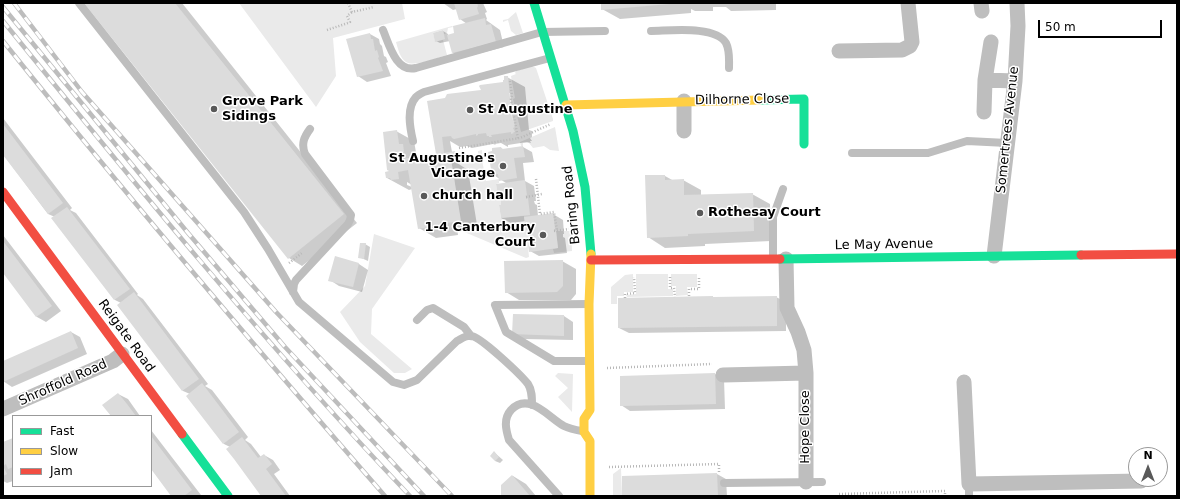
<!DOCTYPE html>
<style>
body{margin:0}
#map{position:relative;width:1180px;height:499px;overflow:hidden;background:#fff;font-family:"DejaVu Sans",sans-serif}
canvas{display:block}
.frame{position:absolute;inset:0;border:4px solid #000;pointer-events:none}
.legend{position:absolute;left:12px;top:415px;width:140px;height:72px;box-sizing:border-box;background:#fff;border:1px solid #999;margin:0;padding:5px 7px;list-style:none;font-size:12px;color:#000}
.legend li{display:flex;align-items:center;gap:8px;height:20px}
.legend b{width:20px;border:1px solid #999}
.north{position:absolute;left:1128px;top:447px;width:40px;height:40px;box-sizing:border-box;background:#fff;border:1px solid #999;border-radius:50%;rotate:0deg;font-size:11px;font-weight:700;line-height:16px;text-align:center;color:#000}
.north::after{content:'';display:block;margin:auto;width:14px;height:18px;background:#595959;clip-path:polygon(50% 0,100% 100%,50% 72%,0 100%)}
.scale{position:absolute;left:1038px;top:20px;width:124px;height:18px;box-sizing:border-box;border:2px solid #000;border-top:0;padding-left:5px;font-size:12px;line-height:14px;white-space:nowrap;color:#000;-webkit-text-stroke:3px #fff;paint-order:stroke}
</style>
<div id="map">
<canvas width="1180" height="499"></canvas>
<div class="frame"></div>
<ul class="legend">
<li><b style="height:5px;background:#16e098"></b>Fast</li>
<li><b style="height:5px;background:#ffcf43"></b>Slow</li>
<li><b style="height:5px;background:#f24e42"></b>Jam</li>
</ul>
<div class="north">N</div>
<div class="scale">50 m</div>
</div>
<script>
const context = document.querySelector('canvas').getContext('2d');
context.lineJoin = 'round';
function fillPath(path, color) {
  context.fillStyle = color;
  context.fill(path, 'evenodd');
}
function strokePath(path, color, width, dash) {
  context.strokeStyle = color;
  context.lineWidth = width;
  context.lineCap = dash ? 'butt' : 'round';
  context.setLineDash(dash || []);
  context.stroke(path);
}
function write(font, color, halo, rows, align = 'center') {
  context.font = font + ' "DejaVu Sans",sans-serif';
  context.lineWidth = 3;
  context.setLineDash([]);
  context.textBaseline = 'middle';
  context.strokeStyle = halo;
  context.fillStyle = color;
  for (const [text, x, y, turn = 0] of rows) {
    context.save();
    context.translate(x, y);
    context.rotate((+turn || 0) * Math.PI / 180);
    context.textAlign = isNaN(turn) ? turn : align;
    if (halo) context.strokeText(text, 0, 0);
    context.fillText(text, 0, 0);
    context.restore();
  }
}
const green = new Path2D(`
 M 239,3 L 402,3 L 405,19 L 333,38 L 336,76 L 316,107 Z
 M 516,12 L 523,33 L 516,35 L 511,31 L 508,20 L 503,22 L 503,20 L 508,19 Z
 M 452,26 L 453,27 L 448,28 L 447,33 L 444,34 L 443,30 L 433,33 L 435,41 L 443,40 L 447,55 C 437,58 415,67 406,62 C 400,58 398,49 396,42 Z
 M 532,66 L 536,68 L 553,119 L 553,121 L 521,132 L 513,99 L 515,98 L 511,76 L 516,74 L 515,73 L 516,71 Z
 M 555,127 L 559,151 L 550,150 L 544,146 L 533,148 L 529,143 L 523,143 L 523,146 L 521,146 L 520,142 Z
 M 482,150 L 482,160 L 486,181 L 499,179 L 499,183 L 496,184 L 498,196 L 500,196 L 501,205 L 499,205 L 501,218 L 524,216 L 524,217 L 526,230 L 528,230 L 529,238 L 527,238 L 529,257 L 526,258 L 462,231 L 451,159 L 478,154 L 478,151 Z
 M 556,231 L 571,231 L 572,251 L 554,253 L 553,249 L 558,248 Z
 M 374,234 L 415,248 L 372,309 L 371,334 L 412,369 L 405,373 L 394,373 L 360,342 L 340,312 L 365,286 Z
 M 633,274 L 633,292 L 624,292 L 624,296 L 617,296 L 617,304 L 611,304 L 611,287 L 625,275 Z
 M 636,274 L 668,274 L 668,289 L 673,289 L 673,296 L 627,297 L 626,295 L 636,294 Z
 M 671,274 L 697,274 L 697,287 L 687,287 L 688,295 L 676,296 L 676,286 L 671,286 Z
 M 558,373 L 573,374 L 572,412 L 558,397 L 568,388 L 555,376 Z
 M 621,468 L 622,496 L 613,496 L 613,474 Z`);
const shadow = new Path2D(`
 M 85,3 L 182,3 L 357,223 L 302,266 L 289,258 Z
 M 443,3 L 483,3 L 487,12 L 485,13 L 487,19 L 486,20 L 500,30 L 504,47 L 462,58 L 453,53 L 450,41 L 440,43 L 436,41 L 443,31 L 448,34 L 448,36 L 456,33 L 467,24 L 460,19 L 457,9 L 453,10 Z
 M 602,3 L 776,3 L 776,10 L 731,11 L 726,7 L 713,7 L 713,11 L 695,11 L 691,9 L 691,13 L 620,19 L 602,9 Z
 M 370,34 L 379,39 L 380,44 L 382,46 L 384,56 L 386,57 L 388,62 L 386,63 L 391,76 L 367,82 L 358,76 Z
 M 507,77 L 525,87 L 529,130 L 532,131 L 532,137 L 530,138 L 532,141 L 530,141 L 531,143 L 527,142 L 508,145 L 508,147 L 501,143 L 495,144 L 496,145 L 493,144 L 472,148 L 467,146 L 460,147 L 450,141 L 452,152 L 455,152 L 459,154 L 460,157 L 453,158 L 454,161 L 468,170 L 478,231 L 466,232 L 457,227 L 458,235 L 436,238 L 419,228 L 412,189 L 409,190 L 387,178 L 389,172 L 396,131 L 414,141 L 417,158 L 437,154 L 429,102 L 483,91 L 504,83 ZM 508,93 L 510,93 L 513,124 L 511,124 ZM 407,182 L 412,185 L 412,187 L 407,185 Z
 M 3,118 L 72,208 L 70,210 L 76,213 L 138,294 L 137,295 L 143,299 L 208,384 L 205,386 L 212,390 L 248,437 L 245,440 L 251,444 L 261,457 L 264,455 L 273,460 L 280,470 L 274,474 L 290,496 L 263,496 L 230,447 L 224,444 L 190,394 L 183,391 L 118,305 L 121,303 L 115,300 L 53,219 L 55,217 L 48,214 L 3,154 Z
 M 523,147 L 532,152 L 534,162 L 523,163 L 525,181 L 534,186 L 536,201 L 534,201 L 535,204 L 537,205 L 538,216 L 553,214 L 563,220 L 564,234 L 563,234 L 563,237 L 565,238 L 567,253 L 539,256 L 530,251 L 530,239 L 526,221 L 511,223 L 501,218 L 501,198 L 499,196 L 506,183 L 492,174 L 501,148 L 505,150 Z
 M 665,176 L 674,181 L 683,180 L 701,190 L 701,195 L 752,194 L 770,204 L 771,241 L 705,244 L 705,246 L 665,248 L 648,237 Z
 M 3,235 L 61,311 L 46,322 L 37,317 L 3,271 Z
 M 365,244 L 370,247 L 368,261 L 359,257 Z
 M 336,257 L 359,264 L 368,270 L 362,292 L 339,286 L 330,280 Z
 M 562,261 L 576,269 L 576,294 L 571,300 L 519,300 L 506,292 Z
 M 713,297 L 716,298 L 776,297 L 786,302 L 786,331 L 629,333 L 619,328 Z
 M 564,316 L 573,322 L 573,340 L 523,339 L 513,334 Z
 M 71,332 L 80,337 L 87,354 L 12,387 L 3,381 L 3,362 Z
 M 715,374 L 724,379 L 725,409 L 630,411 L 621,405 L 621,377 Z
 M 118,394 L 128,399 L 140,416 L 112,416 Z
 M 151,430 L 201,495 L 200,496 L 173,496 L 151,468 Z
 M 13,439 L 13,471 L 12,470 L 13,473 L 13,481 L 7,483 L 3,481 L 3,444 Z
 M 495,453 L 503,460 L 500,463 L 495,461 Z
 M 717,474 L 726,479 L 727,496 L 623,496 L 623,477 Z
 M 513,476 L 526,484 L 536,496 L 502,496 Z`);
const building = new Path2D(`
 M 84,3 L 175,3 L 344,214 L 288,259 Z
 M 454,3 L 477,3 L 478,6 L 477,8 L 479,14 L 459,20 Z
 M 601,3 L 669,3 L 669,4 L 601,10 Z
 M 485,18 L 486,25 L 491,24 L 496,42 L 452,53 L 447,35 L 454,33 L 453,26 Z
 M 443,30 L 445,39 L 435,42 L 433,33 Z
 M 370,33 L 371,39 L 373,39 L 375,51 L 377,50 L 379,57 L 378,58 L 383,71 L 357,77 L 346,39 Z
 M 504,76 L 508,76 L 512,119 L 514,120 L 515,127 L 513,128 L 515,132 L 513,132 L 514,133 L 511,134 L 511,132 L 491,135 L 492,137 L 489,137 L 489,136 L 487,136 L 486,133 L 478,134 L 478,135 L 476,136 L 476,134 L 454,139 L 452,138 L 451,136 L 442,137 L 444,153 L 455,151 L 456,154 L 445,156 L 445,160 L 451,159 L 461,221 L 447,223 L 447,220 L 440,222 L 441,225 L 418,229 L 408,170 L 398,172 L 399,179 L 391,180 L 390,178 L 386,178 L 385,172 L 389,171 L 387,170 L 383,132 L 397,130 L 399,144 L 403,144 L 404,152 L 401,153 L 402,159 L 436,154 L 427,101 L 445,98 L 447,94 L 481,90 L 479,86 L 480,85 L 503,82 L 503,80 L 504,80 Z
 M 3,124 L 63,203 L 48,214 L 3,155 Z
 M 523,146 L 525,157 L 514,158 L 517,178 L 499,181 L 498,174 L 492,175 L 488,152 L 492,151 L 492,148 L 501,147 L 502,149 Z
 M 645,175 L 665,175 L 665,180 L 684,179 L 684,195 L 753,193 L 754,231 L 688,234 L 688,236 L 647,238 Z
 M 525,180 L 527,196 L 526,196 L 526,199 L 528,198 L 530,215 L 501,218 L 499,205 L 501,205 L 500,196 L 498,197 L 496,184 Z
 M 67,207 L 130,289 L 114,300 L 51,218 Z
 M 553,213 L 555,229 L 554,229 L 554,232 L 556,231 L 558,248 L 529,252 L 527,238 L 529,238 L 528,230 L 526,230 L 524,217 Z
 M 3,241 L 52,306 L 36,317 L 3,273 Z
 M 360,243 L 366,243 L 364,259 L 358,258 Z
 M 335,256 L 359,263 L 353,287 L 328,281 Z
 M 563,260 L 563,286 L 557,292 L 505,293 L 504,261 Z
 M 134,292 L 199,379 L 182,391 L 117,305 Z
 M 713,296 L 713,297 L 777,296 L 777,326 L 618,328 L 618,298 Z
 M 513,314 L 564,315 L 564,336 L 512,334 Z
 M 71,331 L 78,348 L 3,382 L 3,361 Z
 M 715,373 L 716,404 L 620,406 L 620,376 Z
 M 202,383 L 239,432 L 223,444 L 186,396 Z
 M 118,393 L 127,404 L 136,416 L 111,416 L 102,405 Z
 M 151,436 L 192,490 L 184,496 L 171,496 L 151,469 Z
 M 242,437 L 258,458 L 264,454 L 272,464 L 266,469 L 286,496 L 261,496 L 234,459 L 226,449 Z
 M 13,438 L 13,467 L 8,469 L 6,464 L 3,466 L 7,474 L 3,476 L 3,442 Z
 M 494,451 L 499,457 L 495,461 L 490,456 Z
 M 717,473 L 718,496 L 622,496 L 622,476 Z
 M 512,475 L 530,496 L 501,496 L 501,485 Z`);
const path = new Path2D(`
 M 348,3 L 352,12 L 374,7
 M 327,30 L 348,23 L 350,22 L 347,16 L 352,12
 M 510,81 L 512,95 L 511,99 L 518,139
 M 459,148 L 520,138 L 551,124
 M 536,179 L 540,214 L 554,212 L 557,230
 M 526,197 L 542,194
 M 554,231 L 569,229
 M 289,263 L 302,253
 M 670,277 L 670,288 L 674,288 L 675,297
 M 689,296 L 689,289 L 699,289 L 699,277
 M 625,298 L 625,294 L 635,293 L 634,277
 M 607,368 L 712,364
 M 609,467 L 719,464 L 719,473
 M 839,494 L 945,491 L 945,496`);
const lane = new Path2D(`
 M 79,3 L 244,212 L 268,249 L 299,302 L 393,382 L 404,385 L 417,380 L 457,341 C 461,339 466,335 471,336 C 480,336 521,375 528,384 C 532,390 532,397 532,405
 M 383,30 C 389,44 396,73 416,68 L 542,32 L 605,31
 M 651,31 C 669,31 715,25 726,43 C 730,51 729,60 729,68
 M 413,141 C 410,128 406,108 416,97 C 418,95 422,93 424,92 L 550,58
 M 852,153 L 928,153 L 967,141 L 1007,143
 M 773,258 L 773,217 L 783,189
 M 293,292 L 294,284 L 296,280 L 348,224 L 350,220 L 351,215 L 305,154 C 301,144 304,137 310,129
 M 417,320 L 427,310 L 433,308 L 464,327 L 471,336
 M 589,361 L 554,361 L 506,332 L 495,305 L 589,304
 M 724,483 L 822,482
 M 969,484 L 969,496
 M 559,496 L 509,440 C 506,430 503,419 511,410 C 529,391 549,418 564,426 C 570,429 576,430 582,431`);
const street = new Path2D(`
 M 981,3 L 982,11
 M 839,51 L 902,50 L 910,46 L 912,42 L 908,3
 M 985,80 L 1015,81
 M 684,101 L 684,131
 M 984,112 L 985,80 L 991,42
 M 994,256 L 1015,81 L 1018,26 L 1017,3
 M 786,259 L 787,308 L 798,332 L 804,350 L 806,373 L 806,482
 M 723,375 L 806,373
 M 964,382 L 969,484 L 1141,481
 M 3,409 L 113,361 L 122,354`);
const fast = new Path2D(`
 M 534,3 L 573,131 L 585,187 L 591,254
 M 760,100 L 804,99 L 804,144
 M 780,259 L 1081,255
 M 182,434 L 228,496`);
const slow = new Path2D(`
 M 566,105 L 760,100
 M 590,496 L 590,441 L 584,432 L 584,419 L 590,410 L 589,304 L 591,254`);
const jam = new Path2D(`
 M 3,192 L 182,434
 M 1081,255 L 1177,254
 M 591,260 L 780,259`);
const rail = new Path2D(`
 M 14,3 L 82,92 L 276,312 L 452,496
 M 3,7 L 188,233 L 285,347 L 424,496
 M 3,21 C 134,183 266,345 410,496
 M 3,41 C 127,196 255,347 385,496`);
const markers = [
 [214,109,4,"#595959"],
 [470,110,4,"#595959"],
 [503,166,4,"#595959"],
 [424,196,4,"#595959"],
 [700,213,4,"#595959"],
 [543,235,4,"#595959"]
];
const streetNames = [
 ["Dilhorne Close",742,100,-1],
 ["Somertrees Avenue",1008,130,-84],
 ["Baring Road",572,205,-96],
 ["Le May Avenue",884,245,-1],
 ["Reigate Road",126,336,54],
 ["Shroffold Road",63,383,-24],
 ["Hope Close",806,427,-90]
];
const poiNames = [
 ["Grove Park",222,102],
 ["Sidings",222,117],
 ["St Augustine",478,110],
 ["St Augustine's",495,159,"right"],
 ["Vicarage",495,174,"right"],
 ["church hall",432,196],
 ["Rothesay Court",708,213],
 ["1-4 Canterbury",535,228,"right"],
 ["Court",535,243,"right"]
];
fillPath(green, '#eaeaea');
fillPath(shadow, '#0003');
fillPath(building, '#dcdcdc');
strokePath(path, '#b8b8b8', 2.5, [1, 2]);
strokePath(lane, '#bebebe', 8);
strokePath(street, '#bebebe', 15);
strokePath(fast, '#16e098', 9);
strokePath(slow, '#ffcf43', 9);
strokePath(jam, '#f24e42', 9);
strokePath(rail, '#bdbdbd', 4.5);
strokePath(rail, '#fff', 3, [9]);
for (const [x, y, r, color] of markers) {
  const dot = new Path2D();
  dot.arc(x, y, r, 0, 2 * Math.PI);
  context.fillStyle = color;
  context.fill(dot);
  strokePath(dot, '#fff', 1.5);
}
write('13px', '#000', '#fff', streetNames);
write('bold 13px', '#000', '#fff', poiNames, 'left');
</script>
